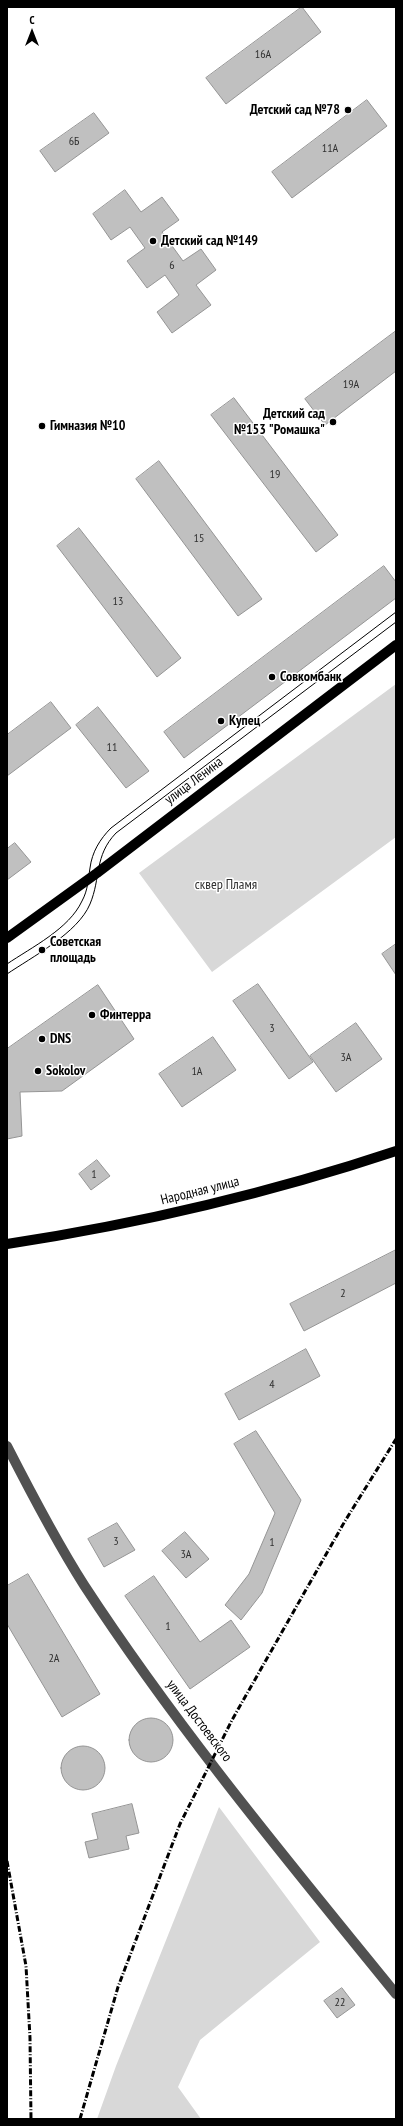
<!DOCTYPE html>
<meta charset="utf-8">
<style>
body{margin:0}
#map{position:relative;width:403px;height:2126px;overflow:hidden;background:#fff;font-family:"PT Sans Narrow",sans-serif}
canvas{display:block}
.frame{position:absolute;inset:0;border:8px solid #000;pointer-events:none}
.north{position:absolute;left:12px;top:12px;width:40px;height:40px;-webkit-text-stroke:3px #fff;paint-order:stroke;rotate:0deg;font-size:11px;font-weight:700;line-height:16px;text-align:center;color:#000}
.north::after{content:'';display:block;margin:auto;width:14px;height:18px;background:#000;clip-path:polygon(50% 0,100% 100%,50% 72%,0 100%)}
</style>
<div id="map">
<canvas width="403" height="2126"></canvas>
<div class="frame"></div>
<div class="north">С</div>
</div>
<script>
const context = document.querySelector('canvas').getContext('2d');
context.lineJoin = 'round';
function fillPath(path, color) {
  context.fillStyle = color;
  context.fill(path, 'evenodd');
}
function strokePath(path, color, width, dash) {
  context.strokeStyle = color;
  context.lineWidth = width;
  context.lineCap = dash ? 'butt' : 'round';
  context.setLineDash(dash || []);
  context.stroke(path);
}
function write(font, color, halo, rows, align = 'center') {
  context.font = font + ' "PT Sans Narrow",sans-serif';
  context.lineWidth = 3;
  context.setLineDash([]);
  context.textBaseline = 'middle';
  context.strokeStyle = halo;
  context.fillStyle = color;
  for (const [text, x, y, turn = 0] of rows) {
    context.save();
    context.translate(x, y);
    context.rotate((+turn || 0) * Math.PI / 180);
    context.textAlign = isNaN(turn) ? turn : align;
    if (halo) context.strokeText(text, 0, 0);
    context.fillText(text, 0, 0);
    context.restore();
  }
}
const green = new Path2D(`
 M 396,684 L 396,837 L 212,972 L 139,873 Z
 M 219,1807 L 320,1942 L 200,2040 L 178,2087 L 201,2119 L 97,2119 L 116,2066 Z`);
const building = new Path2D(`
 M 302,7 L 321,32 L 226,104 L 206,78 Z
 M 367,100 L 387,126 L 292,198 L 272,172 Z
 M 94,113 L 109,133 L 55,172 L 40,151 Z
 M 125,190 L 141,212 L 162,197 L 179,220 L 162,232 L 183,261 L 201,249 L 216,270 L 196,285 L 211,305 L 172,333 L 157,312 L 179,295 L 165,275 L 147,288 L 127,261 L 145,248 L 130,227 L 111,240 L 93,214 Z
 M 396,331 L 396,371 L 325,425 L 305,399 Z
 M 234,398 L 338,535 L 316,552 L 211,415 Z
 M 159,461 L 262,599 L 238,616 L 136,479 Z
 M 79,528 L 181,658 L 157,677 L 57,546 Z
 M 384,566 L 396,582 L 396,598 L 184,758 L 164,732 Z
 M 51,702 L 71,728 L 7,776 L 7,735 Z
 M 98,707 L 149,771 L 126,788 L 76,725 Z
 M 15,843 L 31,862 L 7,880 L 7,849 Z
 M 396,944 L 396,975 L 382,954 Z
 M 258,984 L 313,1062 L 289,1079 L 233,1001 Z
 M 98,985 L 134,1039 L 62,1091 L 20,1092 L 22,1136 L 7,1139 L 7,1049 Z
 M 356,1023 L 382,1059 L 336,1092 L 310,1056 Z
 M 213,1037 L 236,1070 L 182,1107 L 159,1074 Z
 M 97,1160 L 110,1176 L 91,1190 L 79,1174 Z
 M 396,1250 L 396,1283 L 304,1331 L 290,1304 Z
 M 306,1349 L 320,1376 L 239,1420 L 225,1394 Z
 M 256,1431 L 301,1500 L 262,1593 L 241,1620 L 225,1605 L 249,1574 L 275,1513 L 234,1444 Z
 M 117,1523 L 135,1550 L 104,1567 L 88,1539 Z
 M 185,1532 L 209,1559 L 186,1578 L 162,1551 Z
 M 28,1574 L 100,1694 L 62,1717 L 7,1624 L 7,1586 Z
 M 154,1576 L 200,1642 L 231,1620 L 250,1647 L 190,1689 L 125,1596 Z
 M129 1740a22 22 0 1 1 44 0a22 22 0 1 1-44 0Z
 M61 1768a22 22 0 1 1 44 0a22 22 0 1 1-44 0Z
 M 132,1804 L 139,1833 L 126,1836 L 129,1849 L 89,1858 L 85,1842 L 98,1839 L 92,1814 Z
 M 342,1988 L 355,2005 L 337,2018 L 324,2001 Z`);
const minor = new Path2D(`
 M 7,1446 C 31,1493 56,1541 84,1585 C 178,1729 288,1861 396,1994`);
const major = new Path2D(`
 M 7,938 L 97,873 L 396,645
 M 7,1244 C 138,1224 270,1193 396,1151`);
const tram = new Path2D(`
 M 7,964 C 32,947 69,929 82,901 C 88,890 88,880 90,868 C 92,852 100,839 111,828 L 396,612
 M 7,974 C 32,957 78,933 90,904 C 101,878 94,856 116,833 L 396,622`);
const rail = new Path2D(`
 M 7,1861 L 26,1966 L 30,2038 L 31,2119
 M 80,2119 L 118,1987 L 180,1824 L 232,1720 L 345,1521 L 396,1439`);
const markers = [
 [348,110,4,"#000"],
 [153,241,4,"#000"],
 [333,422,4,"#000"],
 [42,426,4,"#000"],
 [272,677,4,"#000"],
 [221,721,4,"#000"],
 [42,950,4,"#000"],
 [92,1015,4,"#000"],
 [42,1039,4,"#000"],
 [38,1071,4,"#000"]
];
const numberNames = [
 ["16А",263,55],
 ["6Б",74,142],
 ["11А",330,149],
 ["6",172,266],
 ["19А",351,385],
 ["19",275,475],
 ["15",199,539],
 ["13",118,602],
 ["11",112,748],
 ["3",272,1029],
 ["3А",346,1058],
 ["1А",197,1072],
 ["1",94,1175],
 ["2",343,1294],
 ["4",272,1385],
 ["3",116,1542],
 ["1",272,1543],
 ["3А",186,1555],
 ["1",168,1627],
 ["2А",54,1659],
 ["22",340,2003]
];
const poiNames = [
 ["Детский сад №78",340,110,"right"],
 ["Детский сад №149",161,241],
 ["Детский сад",325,414,"right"],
 ["№153 \"Ромашка\"",325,430,"right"],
 ["Гимназия №10",50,426],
 ["Совкомбанк",280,677],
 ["Купец",229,721],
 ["Советская",50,942],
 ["площадь",50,958],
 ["Финтерра",100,1015],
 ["DNS",50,1039],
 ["Sokolov",46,1071]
];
const streetNames = [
 ["улица Ленина",194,781,-37],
 ["Народная улица",200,1191,-14],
 ["улица Достоевского",199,1721,53]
];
const parkNames = [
 ["сквер Пламя",226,885]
];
fillPath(green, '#d8d8d8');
fillPath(building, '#c0c0c0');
strokePath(building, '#959595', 1);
strokePath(minor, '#515151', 10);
strokePath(major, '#000', 10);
strokePath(tram, '#000', 1);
strokePath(rail, '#000', 3, [6, 2, 1, 2]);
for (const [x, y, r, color] of markers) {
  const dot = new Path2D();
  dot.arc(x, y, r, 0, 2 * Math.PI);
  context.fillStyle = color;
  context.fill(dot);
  strokePath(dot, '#fff', 1.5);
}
write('12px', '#303030', null, numberNames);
write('bold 14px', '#000', '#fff', poiNames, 'left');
write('14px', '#000', '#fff', streetNames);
write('14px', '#2f2f2f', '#fff', parkNames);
</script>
